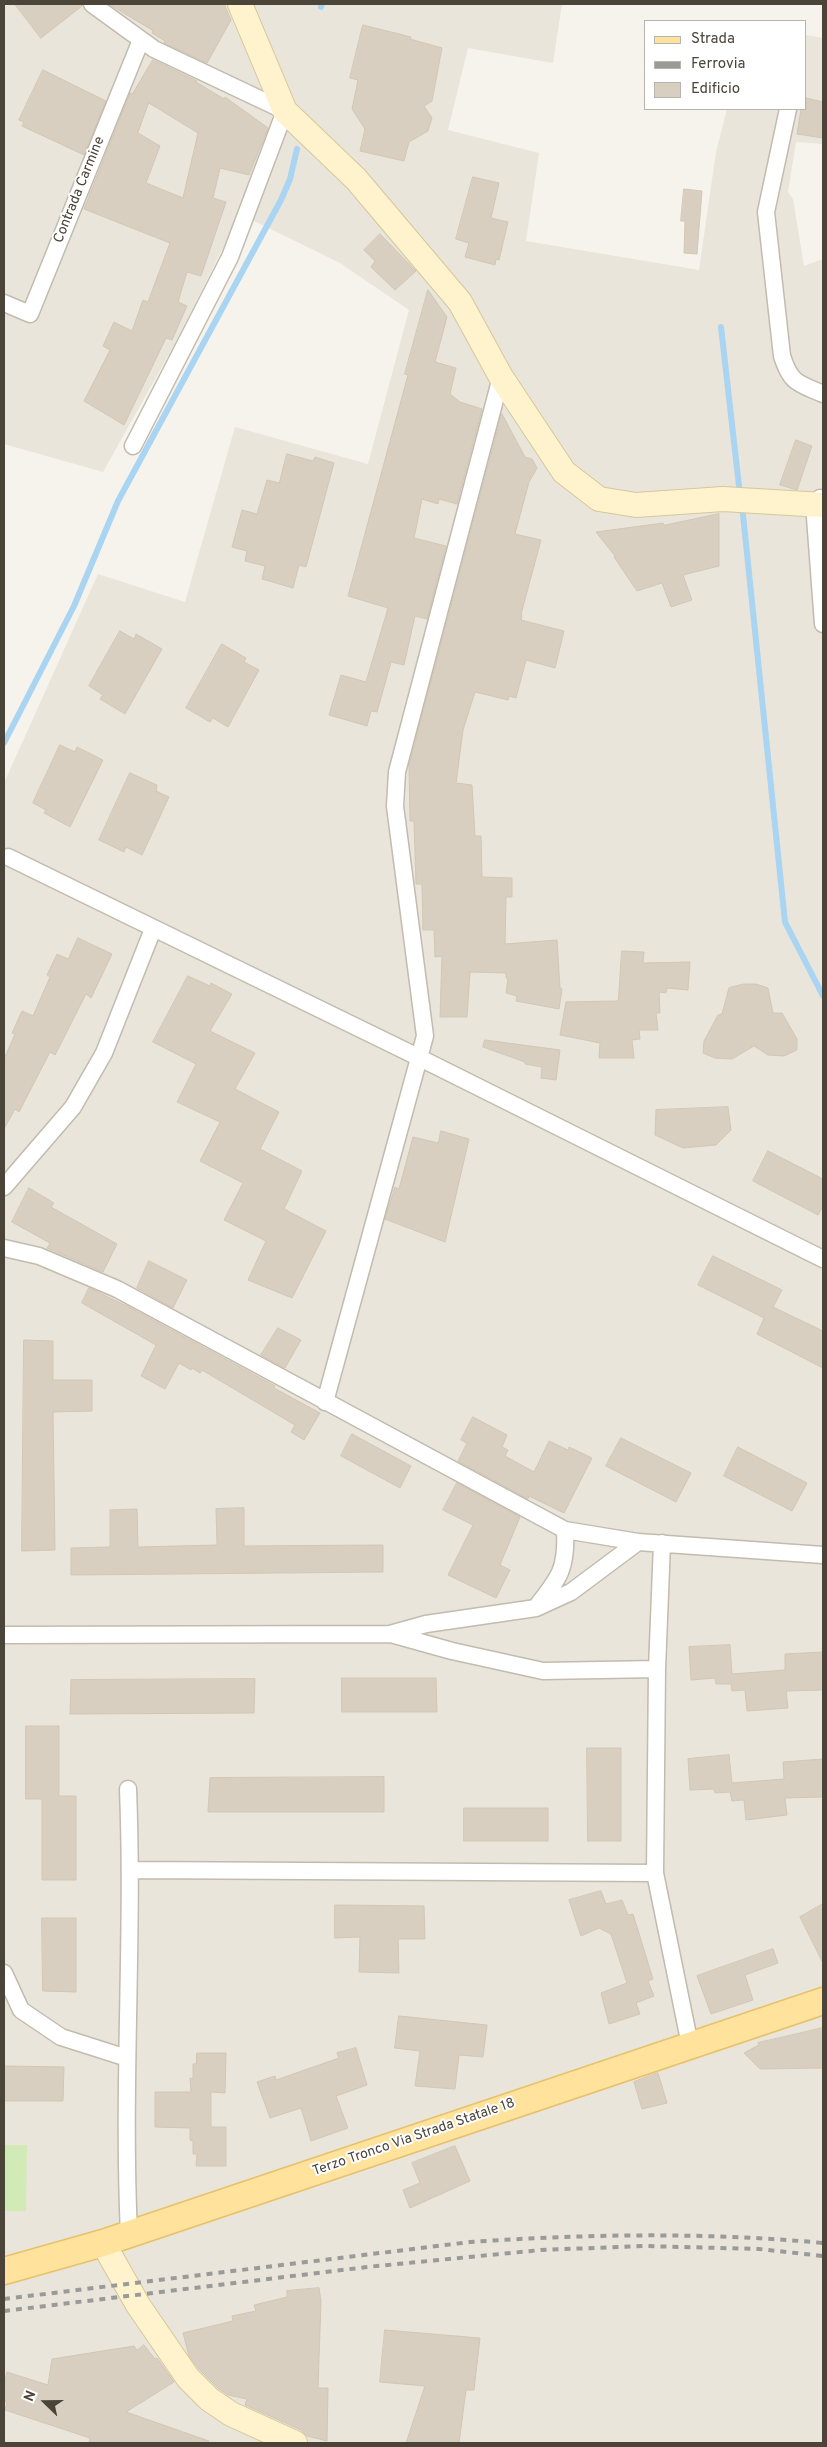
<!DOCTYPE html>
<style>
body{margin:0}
#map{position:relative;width:827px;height:2447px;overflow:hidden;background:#f6f3ec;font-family:Overpass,sans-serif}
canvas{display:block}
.frame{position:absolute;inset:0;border:5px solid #4b4439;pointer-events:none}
.legend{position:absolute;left:644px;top:20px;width:162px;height:90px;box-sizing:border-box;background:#fff;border:1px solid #b7b4b0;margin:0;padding:6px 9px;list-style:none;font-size:15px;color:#4b4439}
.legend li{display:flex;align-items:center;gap:10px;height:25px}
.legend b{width:25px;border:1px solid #b7b4b0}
.north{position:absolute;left:20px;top:2377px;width:50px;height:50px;-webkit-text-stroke:4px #fff;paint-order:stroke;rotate:292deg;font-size:14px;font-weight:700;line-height:20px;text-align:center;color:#4b4439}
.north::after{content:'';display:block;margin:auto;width:18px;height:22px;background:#4b4439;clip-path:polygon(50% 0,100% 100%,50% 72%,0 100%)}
</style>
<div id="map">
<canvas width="827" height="2447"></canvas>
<div class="frame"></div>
<ul class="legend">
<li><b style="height:6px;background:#ffe39c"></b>Strada</li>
<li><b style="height:6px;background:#9a9a9a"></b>Ferrovia</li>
<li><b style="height:14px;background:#d8cfc1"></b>Edificio</li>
</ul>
<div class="north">N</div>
</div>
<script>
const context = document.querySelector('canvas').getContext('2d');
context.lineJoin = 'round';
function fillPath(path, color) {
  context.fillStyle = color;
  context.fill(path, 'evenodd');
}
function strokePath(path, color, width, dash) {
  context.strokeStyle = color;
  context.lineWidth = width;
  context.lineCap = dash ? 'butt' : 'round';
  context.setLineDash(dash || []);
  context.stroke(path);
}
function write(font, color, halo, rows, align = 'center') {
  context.font = font + ' Overpass,sans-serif';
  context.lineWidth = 4;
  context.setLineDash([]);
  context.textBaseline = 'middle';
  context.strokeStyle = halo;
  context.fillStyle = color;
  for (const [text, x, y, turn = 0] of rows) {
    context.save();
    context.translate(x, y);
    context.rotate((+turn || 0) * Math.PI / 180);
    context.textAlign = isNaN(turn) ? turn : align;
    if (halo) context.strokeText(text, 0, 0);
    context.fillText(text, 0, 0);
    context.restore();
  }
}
const residential = new Path2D(`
 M 4,4 L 562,4 L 553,63 L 468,48 L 448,130 L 539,153 L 526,241 L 699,270 L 716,152 L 727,109 L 806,109 L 806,35 L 823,38 L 823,144 L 796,142 L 788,192 L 793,199 L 804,266 L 823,259 L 823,2443 L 4,2443 L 4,783 L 98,574 L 185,602 L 235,427 L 368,464 L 409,310 L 340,263 L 240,214 L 173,347 L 103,472 L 4,444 Z`);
const green = new Path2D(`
 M 4,2145 L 27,2145 L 26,2211 L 4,2211 Z`);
const stream = new Path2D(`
 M 321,7 L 322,4
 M 721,327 L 740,495
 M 742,505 L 785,922 L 823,996
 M 4,743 L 74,606 L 118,501 L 281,200 L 290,179 L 297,149`);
const building = new Path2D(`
 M 15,4 L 82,4 L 82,6 L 41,38 Z
 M 109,4 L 224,4 L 231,20 L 207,63 L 164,43 L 165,41 L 152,33 L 153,31 Z
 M 363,25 L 411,37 L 410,39 L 442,48 L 432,101 L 424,106 L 432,118 L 428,131 L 409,142 L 404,161 L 360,151 L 365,129 L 352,109 L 358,80 L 350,78 Z
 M 153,60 L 197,81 L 196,82 L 224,99 L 225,97 L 268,128 L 249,175 L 220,168 L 213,198 L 226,202 L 201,276 L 187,272 L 178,302 L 187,306 L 172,340 L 166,338 L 124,425 L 84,401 L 110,350 L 103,346 L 114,322 L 132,331 L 143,300 L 148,302 L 170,243 L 84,209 L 130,93 L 132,94 ZM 149,103 L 198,133 L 183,198 L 146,183 L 160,146 L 138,133 Z
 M 43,70 L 106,101 L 84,155 L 22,126 L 24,122 L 19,120 Z
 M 806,98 L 823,102 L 823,138 L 797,134 L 801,109 L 806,109 Z
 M 473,177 L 499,183 L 491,218 L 508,222 L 499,260 L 496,259 L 495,265 L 465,257 L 469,243 L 456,239 Z
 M 684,189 L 702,191 L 697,254 L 684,253 L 685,221 L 681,221 Z
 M 380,234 L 416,271 L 395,290 L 371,267 L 375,261 L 364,250 Z
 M 428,290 L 447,317 L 435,362 L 456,368 L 450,394 L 460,402 L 482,409 L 457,504 L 439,499 L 438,504 L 422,499 L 414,538 L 446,546 L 427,619 L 415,616 L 404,665 L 391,662 L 377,712 L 371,711 L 367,726 L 329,715 L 341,675 L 366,682 L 388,608 L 348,596 L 389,445 L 408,375 L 405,374 Z
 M 502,414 L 525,457 L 532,459 L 537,468 L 529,482 L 515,534 L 541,540 L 521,614 L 522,615 L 521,620 L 564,631 L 555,668 L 526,660 L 516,698 L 509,696 L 508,700 L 475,692 L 463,730 L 456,783 L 472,785 L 475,836 L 481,836 L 482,877 L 512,878 L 512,897 L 506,897 L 505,944 L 557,940 L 560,988 L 562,989 L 559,1009 L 516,1001 L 517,996 L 506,993 L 508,978 L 506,978 L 506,973 L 470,972 L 467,1017 L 440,1017 L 442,956 L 435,957 L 434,930 L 423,930 L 422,884 L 416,884 L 414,821 L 410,821 L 409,766 Z
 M 796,440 L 812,446 L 797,490 L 780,485 Z
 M 287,454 L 313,461 L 315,457 L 334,463 L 306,567 L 299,565 L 293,588 L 262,579 L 265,566 L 245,561 L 247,551 L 232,547 L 242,510 L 257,514 L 267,480 L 279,483 Z
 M 719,514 L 719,566 L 683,575 L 692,600 L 671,607 L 662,583 L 637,591 L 614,557 L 615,556 L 596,532 L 663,523 L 664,525 Z
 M 120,631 L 134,639 L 136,634 L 162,649 L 125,714 L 100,699 L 103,695 L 89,686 Z
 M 222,644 L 246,658 L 244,662 L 259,670 L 228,727 L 213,718 L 210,722 L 186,708 Z
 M 60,745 L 75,752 L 77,747 L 103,760 L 70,827 L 44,813 L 46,810 L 33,803 Z
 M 130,773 L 157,785 L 156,791 L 169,797 L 142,855 L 126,847 L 124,852 L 99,840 Z
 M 78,938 L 112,954 L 91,998 L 86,994 L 55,1055 L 50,1052 L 19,1112 L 15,1109 L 4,1129 L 4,1059 L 15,1034 L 12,1033 L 22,1011 L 33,1016 L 50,977 L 47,975 L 57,954 L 68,959 Z
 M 622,951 L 644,952 L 643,963 L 690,962 L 688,990 L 667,988 L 666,993 L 659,992 L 660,1013 L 656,1013 L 658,1030 L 639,1030 L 640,1039 L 632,1040 L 634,1058 L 599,1058 L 600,1043 L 560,1035 L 566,1002 L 618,1001 Z
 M 188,976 L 210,986 L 211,983 L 232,994 L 210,1031 L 255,1053 L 235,1089 L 279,1112 L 260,1149 L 302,1171 L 284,1209 L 326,1231 L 292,1298 L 248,1280 L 266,1241 L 224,1220 L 243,1183 L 200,1161 L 220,1122 L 177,1102 L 196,1064 L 153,1042 Z
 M 744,984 L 756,984 L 768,988 L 773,1013 L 782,1013 L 797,1039 L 797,1050 L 784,1056 L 768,1055 L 754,1046 L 732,1059 L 715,1058 L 703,1053 L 704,1041 L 718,1015 L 722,1014 L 729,988 Z
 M 485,1040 L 560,1050 L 556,1080 L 541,1078 L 542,1067 L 525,1064 L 525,1062 L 483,1047 Z
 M 728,1107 L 731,1130 L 716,1145 L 683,1148 L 655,1135 L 656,1110 Z
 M 441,1131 L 469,1139 L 445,1242 L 385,1219 L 395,1187 L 399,1189 L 413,1137 L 438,1143 Z
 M 768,1151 L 823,1179 L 823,1206 L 818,1215 L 753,1181 Z
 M 29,1188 L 54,1203 L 51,1207 L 117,1244 L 103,1272 L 47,1248 L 50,1243 L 12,1222 Z
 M 713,1256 L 782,1290 L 773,1307 L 823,1331 L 823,1368 L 757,1334 L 764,1318 L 698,1285 Z
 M 149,1261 L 187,1280 L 173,1308 L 137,1288 Z
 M 89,1288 L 129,1307 L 275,1386 L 274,1388 L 320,1413 L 304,1440 L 291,1432 L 295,1425 L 202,1370 L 200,1373 L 192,1368 L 191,1370 L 179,1363 L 165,1389 L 141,1376 L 156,1345 L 82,1303 Z
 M 278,1328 L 301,1340 L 285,1368 L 261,1355 Z
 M 24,1340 L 53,1341 L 53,1380 L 92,1380 L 92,1411 L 53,1412 L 55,1550 L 22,1551 Z
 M 473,1417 L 507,1435 L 502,1447 L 508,1450 L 505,1456 L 534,1472 L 549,1441 L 568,1450 L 569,1447 L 592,1458 L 564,1513 L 529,1496 L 528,1499 L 458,1461 L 467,1443 L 461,1440 Z
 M 352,1434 L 411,1466 L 400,1488 L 341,1456 Z
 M 621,1438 L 691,1473 L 676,1502 L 606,1466 Z
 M 738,1447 L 807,1483 L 792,1511 L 724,1476 Z
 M 457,1483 L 520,1517 L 500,1565 L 510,1570 L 496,1598 L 448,1575 L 473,1525 L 443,1510 Z
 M 244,1508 L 244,1546 L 383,1545 L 383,1572 L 71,1575 L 71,1548 L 110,1547 L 110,1510 L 137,1509 L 138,1547 L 217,1545 L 216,1509 Z
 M 730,1645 L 732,1674 L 785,1670 L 785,1654 L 823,1652 L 823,1690 L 786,1691 L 788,1708 L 747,1711 L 745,1690 L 732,1691 L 731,1684 L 716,1684 L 715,1678 L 691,1680 L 689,1647 Z
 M 342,1678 L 436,1678 L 437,1712 L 342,1712 Z
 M 255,1679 L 254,1713 L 70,1714 L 71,1680 Z
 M 26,1726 L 59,1726 L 59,1796 L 76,1796 L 76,1880 L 42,1880 L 42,1799 L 26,1799 Z
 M 587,1748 L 621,1748 L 621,1841 L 588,1841 Z
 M 729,1755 L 732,1783 L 784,1779 L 783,1762 L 823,1759 L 823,1797 L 785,1798 L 787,1815 L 746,1820 L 744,1800 L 732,1801 L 730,1792 L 715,1793 L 714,1789 L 690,1790 L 688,1759 Z
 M 384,1777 L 384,1812 L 208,1812 L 210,1778 Z
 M 464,1808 L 548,1808 L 548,1841 L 464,1841 Z
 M 601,1891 L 606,1904 L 622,1900 L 628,1915 L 633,1914 L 653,1979 L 648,1981 L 654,1996 L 636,2003 L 640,2014 L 609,2024 L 601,1993 L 627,1983 L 611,1934 L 599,1928 L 581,1936 L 569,1900 Z
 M 823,1904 L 823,1963 L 800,1917 Z
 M 335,1905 L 424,1906 L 425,1939 L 398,1939 L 399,1973 L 359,1972 L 360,1937 L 335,1938 Z
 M 42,1918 L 76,1918 L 76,1992 L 43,1991 Z
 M 773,1949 L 778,1963 L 745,1975 L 753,2000 L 711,2014 L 697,1976 Z
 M 399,2016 L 487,2025 L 483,2057 L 459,2055 L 455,2089 L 415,2086 L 420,2051 L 395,2048 Z
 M 823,2028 L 823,2068 L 760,2069 L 744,2053 L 759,2045 L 758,2043 Z
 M 356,2048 L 367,2085 L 336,2096 L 348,2128 L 311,2141 L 301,2108 L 270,2118 L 257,2082 L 275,2076 L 276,2080 L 339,2058 L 337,2053 Z
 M 197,2053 L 226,2053 L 225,2093 L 211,2092 L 211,2127 L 226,2127 L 226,2166 L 196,2166 L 197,2154 L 193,2154 L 193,2141 L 190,2140 L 190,2128 L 155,2127 L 155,2092 L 191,2092 L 190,2078 L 193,2079 L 193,2064 L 196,2064 Z
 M 4,2066 L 64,2067 L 63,2101 L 4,2101 Z
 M 658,2073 L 667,2103 L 642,2109 L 634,2082 Z
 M 455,2146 L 470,2181 L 410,2208 L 403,2190 L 420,2183 L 412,2163 Z
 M 319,2288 L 321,2301 L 318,2388 L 328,2388 L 327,2441 L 307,2436 L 301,2430 L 245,2405 L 247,2399 L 228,2395 L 218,2388 L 199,2369 L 189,2356 L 183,2333 L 233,2321 L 232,2316 L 256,2311 L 254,2305 L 287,2297 L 287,2291 Z
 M 385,2330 L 480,2338 L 474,2390 L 466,2390 L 459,2443 L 406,2443 L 425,2386 L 380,2382 Z
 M 144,2345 L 155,2359 L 157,2358 L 174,2382 L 126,2412 L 209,2441 L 208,2443 L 89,2443 L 90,2438 L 5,2410 L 7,2402 L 4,2401 L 4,2385 L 7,2372 L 48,2385 L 52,2359 L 134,2346 L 137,2350 Z`);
const street = new Path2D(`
 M 92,4 L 154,49 L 285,111 L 230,257 L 133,446
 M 788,109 L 766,212 L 782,356 C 791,384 798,383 823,394
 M 4,303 L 30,314 L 141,40
 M 820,498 L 814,504 L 823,624
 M 8,857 L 420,1058 L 823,1259
 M 4,1187 L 73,1107 L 104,1053 L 153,929
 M 4,1248 L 39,1256 L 117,1289 L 565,1530 L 638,1542 L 823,1555
 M 325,1402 L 425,1036 L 395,806 L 397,772 L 501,377
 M 662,1543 L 657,1669 L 655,1873 L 690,2045
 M 537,1606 C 560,1577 567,1568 565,1530
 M 391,1634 L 452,1651 L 543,1671 L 657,1669
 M 4,1635 L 390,1634 L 426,1624 L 536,1608 L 571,1592 L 638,1542
 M 128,1789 C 134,1937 122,2086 129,2234
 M 131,1870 L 655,1873
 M 4,1973 L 21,2010 L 61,2037 L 127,2058`);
const secondary = new Path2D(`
 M 240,4 L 285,111 L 356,179 L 460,302 L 501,377 L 564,472 L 599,499 L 636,505 L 723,499 L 823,505
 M 103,2243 L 138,2305 L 188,2378 L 209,2399 L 231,2414 L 295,2443`);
const primary = new Path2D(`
 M 4,2271 L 103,2243 L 823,2001`);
const rail = new Path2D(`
 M 4,2299 L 470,2242 C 588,2234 705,2232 823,2243
 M 4,2311 L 367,2267 L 541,2250 L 644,2246 L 759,2249 L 823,2256`);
const streetNames = [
 ["Contrada Carmine",80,190,-68],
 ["Terzo Tronco Via Strada Statale 18",414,2138,-19]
];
fillPath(residential, '#eae5da');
fillPath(green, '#d2eab5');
strokePath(stream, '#a9d4f2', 6);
fillPath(building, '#d8cfc1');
strokePath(building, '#d3c7b4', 1);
strokePath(street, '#c2bbae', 19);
strokePath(secondary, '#d6c79b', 26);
strokePath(primary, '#e6c16a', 29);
strokePath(street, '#fff', 16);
strokePath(secondary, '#fff3cd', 24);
strokePath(primary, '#ffe39c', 26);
strokePath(rail, '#9a9a9a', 4, [6, 6]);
write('14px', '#4b4439', '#fff', streetNames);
</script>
